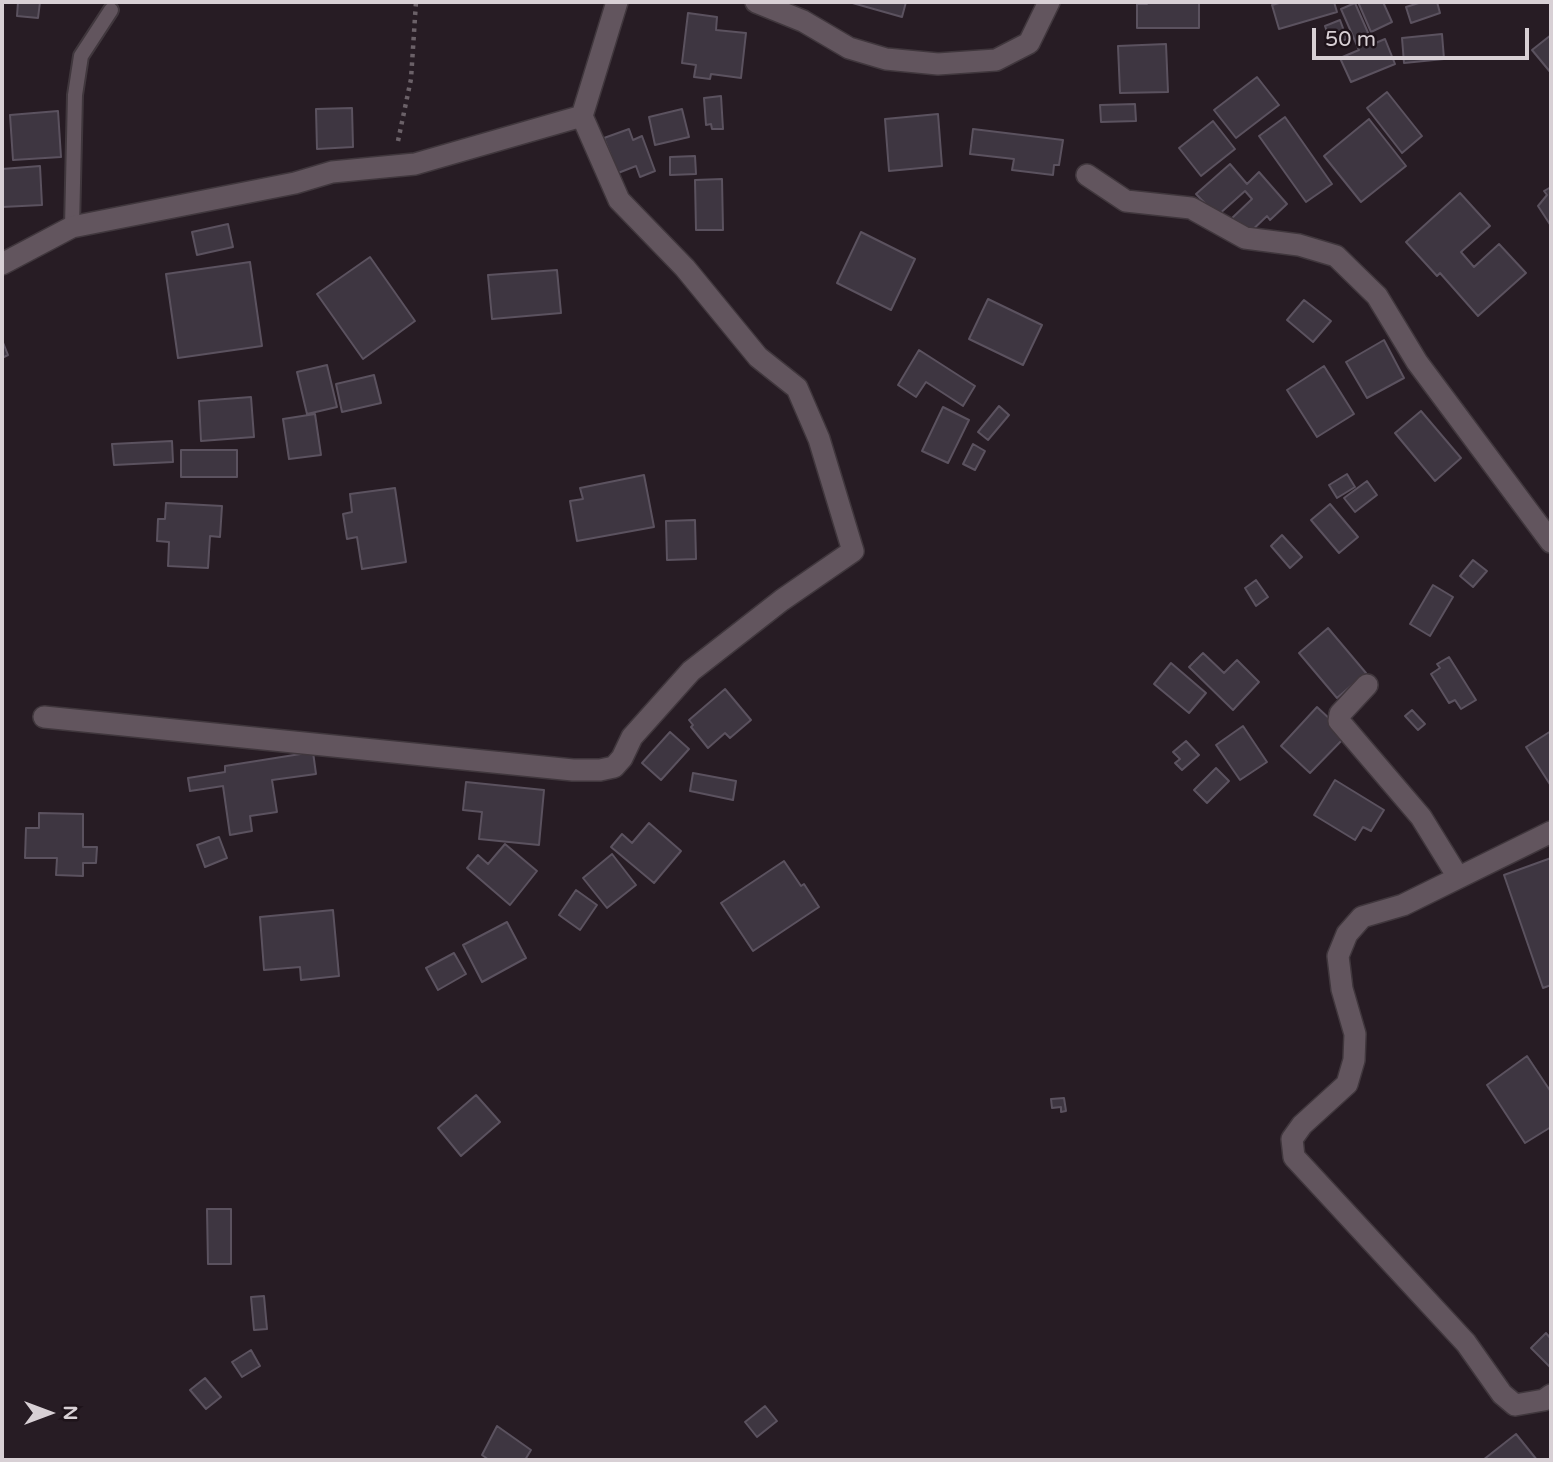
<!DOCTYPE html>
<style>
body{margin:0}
#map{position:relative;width:1553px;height:1462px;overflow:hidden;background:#271c24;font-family:"Varela Round",sans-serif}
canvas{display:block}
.frame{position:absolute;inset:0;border:4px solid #d8d0d5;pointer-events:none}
.north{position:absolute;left:14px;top:1378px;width:70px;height:70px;-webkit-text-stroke:5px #1e131a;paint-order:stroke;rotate:90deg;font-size:19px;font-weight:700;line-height:28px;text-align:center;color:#d8d0d5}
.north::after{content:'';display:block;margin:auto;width:24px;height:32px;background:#d8d0d5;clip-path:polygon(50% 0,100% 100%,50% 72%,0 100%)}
.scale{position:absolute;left:1312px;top:28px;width:217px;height:32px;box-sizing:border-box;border:4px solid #d8d0d5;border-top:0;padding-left:9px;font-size:21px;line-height:24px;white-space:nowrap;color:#d8d0d5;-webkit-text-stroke:5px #1e131a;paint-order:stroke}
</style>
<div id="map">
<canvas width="1553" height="1462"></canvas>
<div class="frame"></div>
<div class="north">N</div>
<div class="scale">50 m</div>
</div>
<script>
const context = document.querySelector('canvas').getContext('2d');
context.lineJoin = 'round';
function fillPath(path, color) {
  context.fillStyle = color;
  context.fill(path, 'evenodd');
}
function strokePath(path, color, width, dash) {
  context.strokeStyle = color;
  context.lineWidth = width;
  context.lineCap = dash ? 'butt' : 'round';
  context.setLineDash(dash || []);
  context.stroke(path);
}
const building = new Path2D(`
 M 18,2 L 40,2 L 38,18 L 17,16 Z
 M 849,2 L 906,2 L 902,17 Z
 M 1147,2 L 1199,2 L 1199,28 L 1137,28 L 1137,4 L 1147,4 Z
 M 1283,2 L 1334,2 L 1337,12 L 1279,29 L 1272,5 Z
 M 1358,2 L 1383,2 L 1392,22 L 1371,32 Z
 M 1422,2 L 1437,2 L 1440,13 L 1411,23 L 1406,7 Z
 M 1355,3 L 1373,44 L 1385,39 L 1395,64 L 1351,82 L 1340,58 L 1359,50 L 1341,9 Z
 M 688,13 L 717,17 L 716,30 L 746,33 L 741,78 L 711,74 L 710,79 L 694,77 L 696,65 L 682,63 Z
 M 1340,20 L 1347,39 L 1331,44 L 1325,26 Z
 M 1442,34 L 1444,59 L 1404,63 L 1402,38 Z
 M 1551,35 L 1551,73 L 1532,50 Z
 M 1166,44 L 1168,92 L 1120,93 L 1118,46 Z
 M 1257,77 L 1279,105 L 1236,138 L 1214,110 Z
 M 1387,92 L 1422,136 L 1402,153 L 1367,108 Z
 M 721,96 L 723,129 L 712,129 L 711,124 L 706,125 L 704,98 Z
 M 1135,104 L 1136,121 L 1101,122 L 1100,105 Z
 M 352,108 L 353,147 L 317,149 L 316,109 Z
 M 682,109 L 689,137 L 655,145 L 649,117 Z
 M 58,111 L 61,157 L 13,160 L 10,115 Z
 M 938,114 L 942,166 L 889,171 L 885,119 Z
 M 1285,117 L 1332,184 L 1306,202 L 1259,136 Z
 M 1369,119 L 1406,166 L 1361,202 L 1324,156 Z
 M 1213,121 L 1235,149 L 1201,176 L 1179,148 Z
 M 629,129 L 633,140 L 642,136 L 655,171 L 640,177 L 636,166 L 618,173 L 604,138 Z
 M 973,129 L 1063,140 L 1059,165 L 1054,165 L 1053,175 L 1012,170 L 1014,159 L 970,154 Z
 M 695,156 L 696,174 L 670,175 L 670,157 Z
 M 1230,164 L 1247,184 L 1259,172 L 1287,204 L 1270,220 L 1267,216 L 1246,236 L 1231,219 L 1252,199 L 1245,191 L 1217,216 L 1196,194 Z
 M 40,166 L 42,205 L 2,207 L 2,169 Z
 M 722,179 L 723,230 L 696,230 L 695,180 Z
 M 1551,187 L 1551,226 L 1538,206 L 1547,195 L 1544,191 Z
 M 1460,193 L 1490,226 L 1461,252 L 1474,267 L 1499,244 L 1526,273 L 1478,316 L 1440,273 L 1437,276 L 1406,242 Z
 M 228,224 L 233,247 L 197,255 L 192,232 Z
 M 861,232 L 915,259 L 891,310 L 837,283 Z
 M 370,257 L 415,321 L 363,359 L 317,294 Z
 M 250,262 L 262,346 L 178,358 L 166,274 Z
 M 557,270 L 561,313 L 492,319 L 488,275 Z
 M 988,299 L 1042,325 L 1023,365 L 969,339 Z
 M 1304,300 L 1331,321 L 1313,342 L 1287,320 Z
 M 2,340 L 8,355 L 2,358 Z
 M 1384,340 L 1404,378 L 1367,398 L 1346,362 Z
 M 919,350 L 975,386 L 963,406 L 926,382 L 916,397 L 898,385 Z
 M 327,365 L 337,407 L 307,414 L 297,372 Z
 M 1324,366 L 1354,414 L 1317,437 L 1287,390 Z
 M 374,375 L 381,403 L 342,412 L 336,384 Z
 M 251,397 L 254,437 L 201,441 L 199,401 Z
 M 999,406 L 1009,415 L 988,440 L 978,432 Z
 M 943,407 L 969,420 L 948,463 L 922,451 Z
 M 1421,411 L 1461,458 L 1435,481 L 1395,433 Z
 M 315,414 L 321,455 L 289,459 L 283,419 Z
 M 172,441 L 173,462 L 114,465 L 112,444 Z
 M 973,444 L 985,451 L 975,470 L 963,464 Z
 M 181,450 L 237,450 L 237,477 L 181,477 Z
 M 1347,474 L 1355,487 L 1337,498 L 1329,485 Z
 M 644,475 L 654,527 L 577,541 L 570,501 L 583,499 L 580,488 Z
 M 1367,481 L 1377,495 L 1355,512 L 1344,498 Z
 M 395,488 L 406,562 L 362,569 L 357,537 L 347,539 L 343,514 L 352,512 L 350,494 Z
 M 166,503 L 222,506 L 220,537 L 210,536 L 208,568 L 168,566 L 169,542 L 157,541 L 158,519 L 165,519 Z
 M 1330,504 L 1358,537 L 1339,553 L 1311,520 Z
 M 695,520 L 696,559 L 667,560 L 666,521 Z
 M 1282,535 L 1302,557 L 1290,568 L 1271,546 Z
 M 1473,560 L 1487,571 L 1473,587 L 1460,576 Z
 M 1256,580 L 1268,597 L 1256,606 L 1245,588 Z
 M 1433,585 L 1453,597 L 1430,636 L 1410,624 Z
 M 1328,628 L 1366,673 L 1337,698 L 1299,653 Z
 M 1203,653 L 1224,673 L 1237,660 L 1259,682 L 1233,710 L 1189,667 Z
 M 1449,657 L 1476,700 L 1461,709 L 1455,700 L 1449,703 L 1431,674 L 1440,668 L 1437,664 Z
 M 1171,663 L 1206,693 L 1189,713 L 1154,684 Z
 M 725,689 L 751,720 L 730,738 L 725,733 L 708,748 L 691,727 L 693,725 L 689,720 Z
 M 1317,707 L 1347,735 L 1310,773 L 1281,746 Z
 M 1412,710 L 1425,724 L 1418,730 L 1405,716 Z
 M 1243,726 L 1267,762 L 1240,780 L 1216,745 Z
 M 1551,731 L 1551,786 L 1526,747 Z
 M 670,732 L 689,749 L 661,780 L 642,763 Z
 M 1186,741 L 1199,755 L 1182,770 L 1175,763 L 1180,759 L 1173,752 Z
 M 313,752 L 316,774 L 272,780 L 277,812 L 250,816 L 252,831 L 230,835 L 223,786 L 190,791 L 188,778 L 225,772 L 225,766 Z
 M 1216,768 L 1229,781 L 1207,803 L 1194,790 Z
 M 693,773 L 736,781 L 733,800 L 690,791 Z
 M 1335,780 L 1384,810 L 1371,831 L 1363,827 L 1355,840 L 1314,815 Z
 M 466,782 L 544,790 L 539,845 L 479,839 L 482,812 L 463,810 Z
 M 39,813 L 83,814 L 83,847 L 97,847 L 96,863 L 83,863 L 83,876 L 56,875 L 57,858 L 25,858 L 26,828 L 39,828 Z
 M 649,823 L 681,851 L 654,883 L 611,847 L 622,834 L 632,843 Z
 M 219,837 L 227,858 L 205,867 L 197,845 Z
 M 505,844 L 537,871 L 510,905 L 467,868 L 478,855 L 488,864 Z
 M 612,854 L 636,885 L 607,908 L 583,878 Z
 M 1551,858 L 1551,985 L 1543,988 L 1504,875 Z
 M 784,861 L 801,886 L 804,884 L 819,907 L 753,951 L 721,903 Z
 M 576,890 L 597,905 L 580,930 L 559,915 Z
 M 333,910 L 339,976 L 301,980 L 300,967 L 264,970 L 260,917 Z
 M 507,922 L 526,958 L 482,982 L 463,945 Z
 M 454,953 L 466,974 L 438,990 L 426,968 Z
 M 1527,1056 L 1551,1092 L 1551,1127 L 1525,1143 L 1487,1085 Z
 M 476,1095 L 500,1122 L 461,1156 L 438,1128 Z
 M 1064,1098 L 1066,1111 L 1061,1112 L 1061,1107 L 1052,1108 L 1051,1099 Z
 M 207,1209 L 231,1209 L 231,1264 L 208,1264 Z
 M 264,1296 L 267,1329 L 254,1330 L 251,1297 Z
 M 1546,1333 L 1551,1339 L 1551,1368 L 1531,1348 Z
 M 251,1350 L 260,1366 L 242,1377 L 232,1362 Z
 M 205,1378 L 221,1397 L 206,1409 L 190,1390 Z
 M 765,1406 L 777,1421 L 757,1437 L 745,1422 Z
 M 497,1426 L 531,1450 L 525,1460 L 489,1460 L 482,1455 Z
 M 1516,1434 L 1537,1460 L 1483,1460 Z`);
const path = new Path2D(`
 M 398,141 L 411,79 L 416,2`);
const service = new Path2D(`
 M 72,227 L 75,95 L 81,56 L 111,10`);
const minor = new Path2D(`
 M 756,2 L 803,21 L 849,48 L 886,59 L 938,64 L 996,60 L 1029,43 L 1049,2
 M 1087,175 L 1126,201 L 1191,208 L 1245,238 L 1299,245 L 1336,256 L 1377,296 L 1417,362 L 1551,542
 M 2,264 L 72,227 L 295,183 L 332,172 L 415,164 L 582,116
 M 1367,685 L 1340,714 L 1339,721 L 1421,817 L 1458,877
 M 44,717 L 573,770 L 600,770 L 614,767 L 622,758 L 632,737 L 691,671 L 782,600 L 853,551 L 819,439 L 797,388 L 758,357 L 685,268 L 619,200 L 582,116 L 617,2
 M 1551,832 L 1403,905 L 1362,917 L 1347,934 L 1338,956 L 1342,989 L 1355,1034 L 1354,1060 L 1347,1084 L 1302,1125 L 1292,1139 L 1294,1157 L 1466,1343 L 1502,1394 L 1515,1405 L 1544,1400 L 1551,1395`);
fillPath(building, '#3e3641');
strokePath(building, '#5b525f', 2);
strokePath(service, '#40373d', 18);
strokePath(minor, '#40373d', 24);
strokePath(path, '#6b6168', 4.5, [3.5, 5]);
strokePath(service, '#62555e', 14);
strokePath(minor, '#62555e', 21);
</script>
